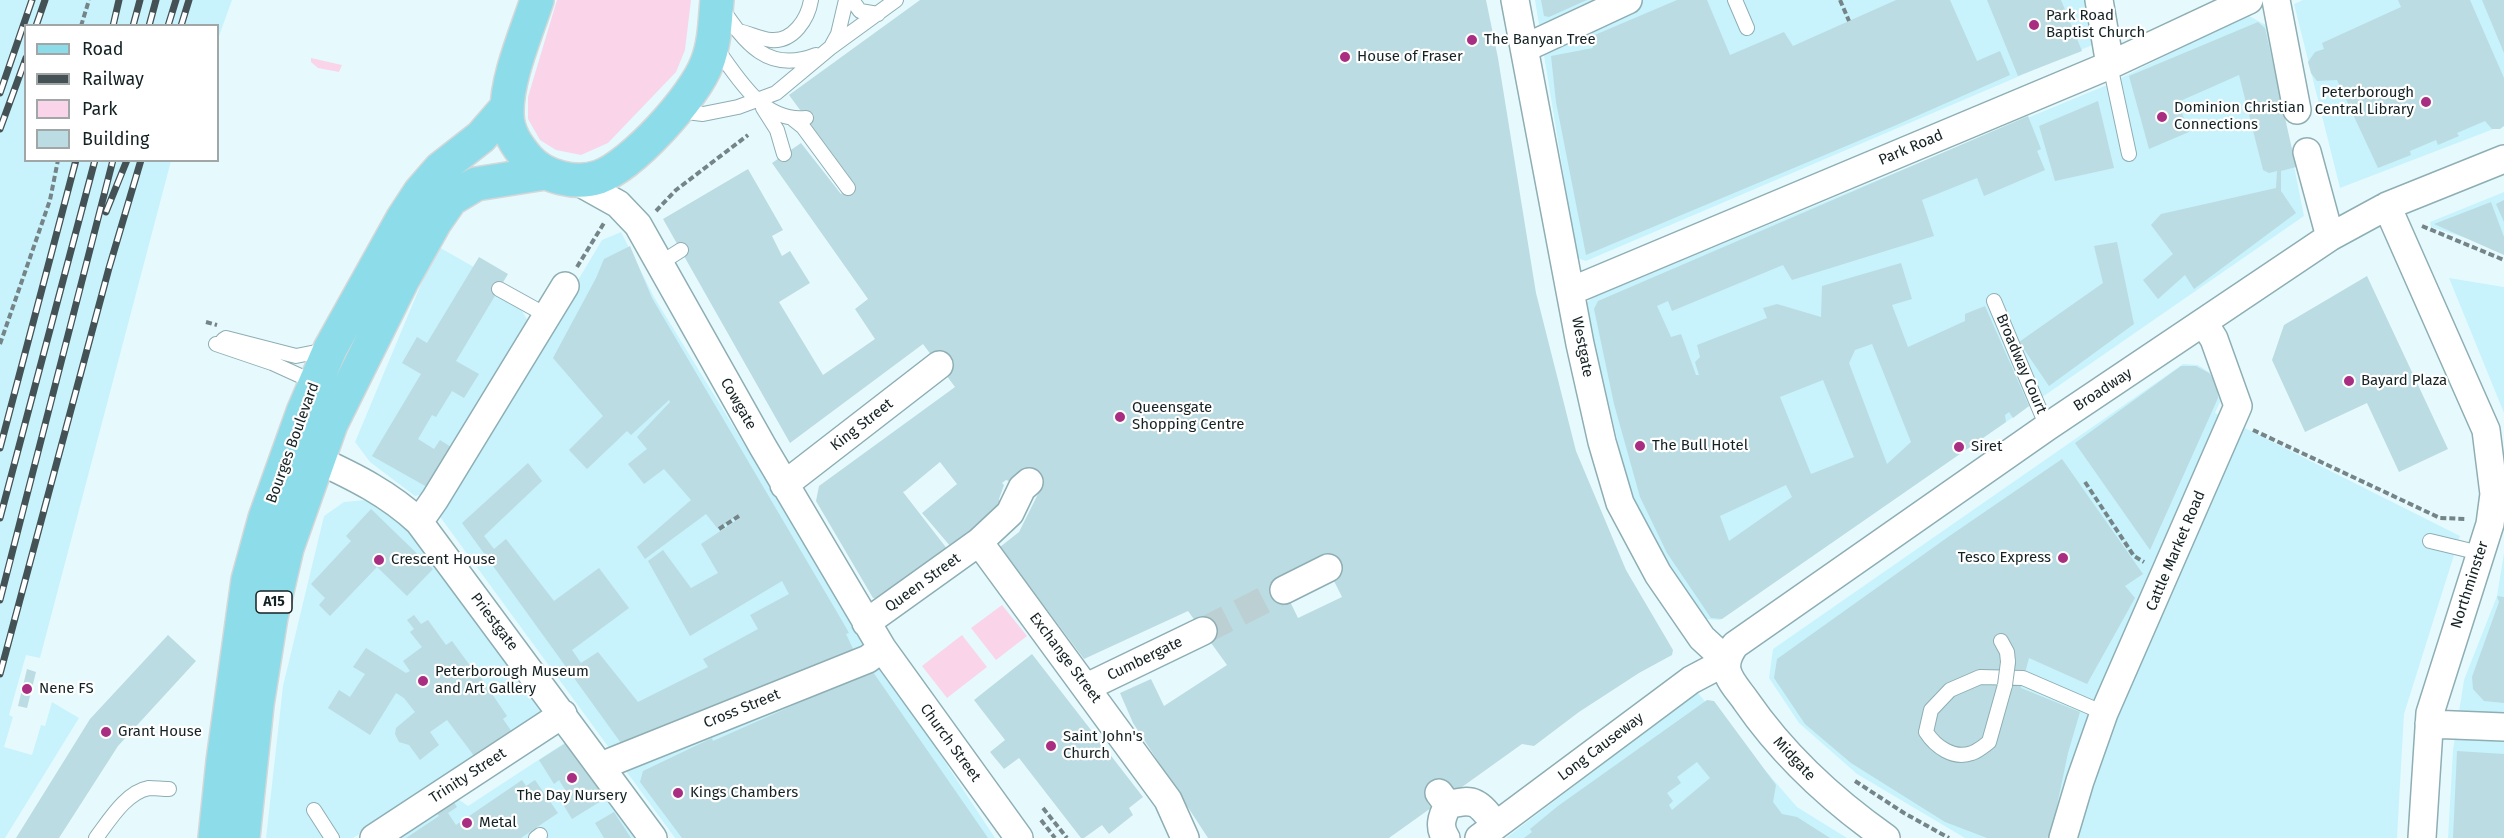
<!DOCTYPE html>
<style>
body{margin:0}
#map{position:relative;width:2504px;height:838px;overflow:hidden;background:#e6fafe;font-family:"Fira Sans",sans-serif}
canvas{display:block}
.legend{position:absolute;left:24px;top:24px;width:195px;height:138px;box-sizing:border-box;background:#fff;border:2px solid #a1a7a7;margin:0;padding:8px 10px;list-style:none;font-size:18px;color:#152224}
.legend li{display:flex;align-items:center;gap:12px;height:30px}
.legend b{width:30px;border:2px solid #a1a7a7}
</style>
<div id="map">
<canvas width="2504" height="838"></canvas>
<ul class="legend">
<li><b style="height:8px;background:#8ddce9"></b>Road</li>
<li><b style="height:8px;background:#445255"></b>Railway</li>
<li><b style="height:16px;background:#fad4e9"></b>Park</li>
<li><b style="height:16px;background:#bbdce2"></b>Building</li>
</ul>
</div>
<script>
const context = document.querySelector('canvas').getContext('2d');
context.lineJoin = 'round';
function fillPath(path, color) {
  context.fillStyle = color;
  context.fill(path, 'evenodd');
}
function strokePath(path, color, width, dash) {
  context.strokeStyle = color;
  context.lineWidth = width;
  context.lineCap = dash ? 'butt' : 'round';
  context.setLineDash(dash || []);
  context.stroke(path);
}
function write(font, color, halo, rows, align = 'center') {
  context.font = font + ' "Fira Sans",sans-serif';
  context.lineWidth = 4.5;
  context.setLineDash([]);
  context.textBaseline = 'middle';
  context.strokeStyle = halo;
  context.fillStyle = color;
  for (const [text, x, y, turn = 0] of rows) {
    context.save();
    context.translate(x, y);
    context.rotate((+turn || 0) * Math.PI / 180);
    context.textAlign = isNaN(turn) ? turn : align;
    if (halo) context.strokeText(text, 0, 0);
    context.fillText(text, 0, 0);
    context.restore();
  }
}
const built = new Path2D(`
 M 0,0 L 232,0 L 218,39 L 218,26 L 26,26 L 26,160 L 171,161 L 40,658 L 26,655 L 9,715 L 13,717 L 4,747 L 32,755 L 41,725 L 45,726 L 52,702 L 79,718 L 5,838 L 0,838 Z
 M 1535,0 L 2089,0 L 2097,38 L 2090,46 L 1586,261 L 1577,258 Z
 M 2303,0 L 2504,0 L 2504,125 L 2340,188 L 2294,4 Z
 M 2247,15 L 2266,25 L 2304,216 L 1720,620 L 1704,619 L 1660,554 L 1629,487 L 1584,305 L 1592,298 L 2107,85 Z
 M 2504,192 L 2504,250 L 2431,227 L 2430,222 Z
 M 621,232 L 654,297 L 857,628 L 995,838 L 675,838 L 438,514 L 602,240 Z
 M 437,246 L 516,291 L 509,302 L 521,309 L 529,323 L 427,493 L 415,496 L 370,462 L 355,442 Z
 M 2449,278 L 2504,287 L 2504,413 Z
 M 2183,364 L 2198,365 L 2212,374 L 2219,386 L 2220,402 L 2215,413 L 2460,536 L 2404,714 L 2397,838 L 1965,838 L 1857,774 L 1799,723 L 1769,678 L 1773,649 Z
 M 375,499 L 459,582 L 545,701 L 537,724 L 353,838 L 266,838 L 283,686 L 324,516 L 344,502 Z
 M 2504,553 L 2504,838 L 2448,838 L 2453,750 L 2464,680 L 2497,596 Z
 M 1697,692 L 1797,807 L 1847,838 L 1506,838 Z
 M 572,738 L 644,838 L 398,838 L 455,797 L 468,806 Z`);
const green = new Path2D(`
 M 557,0 L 691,0 L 685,50 L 676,72 L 608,143 L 581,155 L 556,150 L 540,140 L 528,119 L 528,97 Z
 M 311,58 L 342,65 L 339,72 L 318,68 L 311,62 Z
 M 1002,605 L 1027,636 L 996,660 L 971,628 Z
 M 962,635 L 987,667 L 947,698 L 922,666 Z`);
const building = new Path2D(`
 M 920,0 L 1486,0 L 1498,58 L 1536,293 L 1576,451 L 1626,570 L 1673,650 L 1672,655 L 1639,673 L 1579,712 L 1534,746 L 1522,744 L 1455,792 L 1451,786 L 1427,802 L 1431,808 L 1389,838 L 1208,838 L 1133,723 L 1120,693 L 1151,679 L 1164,706 L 1227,665 L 1188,611 L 1084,659 L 1000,547 L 1019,532 L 1038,494 L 1021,470 L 1009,481 L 1006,480 L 1002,483 L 1004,485 L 999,499 L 1001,507 L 951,547 L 922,513 L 957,484 L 940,462 L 905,491 L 903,492 L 948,550 L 881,599 L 873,598 L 816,501 L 819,486 L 955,387 L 923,344 L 790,443 L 663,219 L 748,169 L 783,230 L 772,236 L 782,256 L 790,251 L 810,283 L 779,302 L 823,375 L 875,339 L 855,309 L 868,299 L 772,163 L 801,143 L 841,194 L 854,183 L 789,95 ZM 1324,561 L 1342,597 L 1298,618 L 1280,581 Z
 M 1541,0 L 1587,0 L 1549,17 L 1544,16 Z
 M 1677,0 L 1707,0 L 1730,55 L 1784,32 L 1793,46 L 1896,0 L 1950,0 L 1977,61 L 2000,51 L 2010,75 L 1894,126 L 1586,255 L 1556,102 L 1551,56 L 1593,48 L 1590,37 Z
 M 1987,0 L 2061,0 L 2082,51 L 2018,76 Z
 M 2398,0 L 2470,0 L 2504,78 L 2504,126 L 2500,129 L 2492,129 L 2485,121 L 2457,133 L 2459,136 L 2438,145 L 2436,140 L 2410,151 L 2411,155 L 2378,168 L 2337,80 L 2317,81 L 2311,73 L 2308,62 L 2315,52 L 2324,49 L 2322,43 L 2401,7 Z
 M 2482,0 L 2504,0 L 2504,53 Z
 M 2258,22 L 2265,28 L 2296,167 L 2281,171 L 2281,191 L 2296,213 L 2194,289 L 2185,275 L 2158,299 L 2143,280 L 2173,254 L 2151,225 L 2161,214 L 2276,188 L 2277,171 L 2269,173 L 2263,170 L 2239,75 L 2178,102 L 2189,132 L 2149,149 L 2129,76 Z
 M 2098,101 L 2114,168 L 2055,181 L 2039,126 Z
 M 2028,116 L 2041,149 L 2037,151 L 2045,170 L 1984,196 L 1977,178 L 1922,200 L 1934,236 L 1792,280 L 1783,265 L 1672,311 L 1668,301 L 1657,306 L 1671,337 L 1681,334 L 1696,375 L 1699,375 L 1695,362 L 1700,357 L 1697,345 L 1767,318 L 1763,308 L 1777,304 L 1821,317 L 1822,286 L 1901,263 L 1912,299 L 1892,305 L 1908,347 L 1965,321 L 1965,314 L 1985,306 L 2029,406 L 2013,418 L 2009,412 L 2005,415 L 2006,422 L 1722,619 L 1711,618 L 1667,553 L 1640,497 L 1614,404 L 1594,309 L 1598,301 ZM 1872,344 L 1911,442 L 1887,464 L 1849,363 L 1855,350 ZM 1823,380 L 1854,457 L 1811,474 L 1780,397 ZM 1786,485 L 1792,497 L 1729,541 L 1720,516 Z
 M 2504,200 L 2504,222 L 2496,204 Z
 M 2491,202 L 2504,237 L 2504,255 L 2434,224 Z
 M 2117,242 L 2134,324 L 2049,386 L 2019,342 L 2103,283 L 2094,246 Z
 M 630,246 L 652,298 L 841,619 L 849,633 L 846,634 L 856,655 L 732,708 L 621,743 L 462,523 L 528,463 L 542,481 L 484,536 L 494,549 L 506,539 L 554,601 L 599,568 L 629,608 L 572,650 L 581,663 L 598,652 L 638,702 L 708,667 L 703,659 L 758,629 L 750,615 L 789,594 L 782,581 L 690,636 L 648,561 L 663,550 L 691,588 L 718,573 L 701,544 L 740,518 L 738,515 L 718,529 L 706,514 L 645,559 L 637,547 L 691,500 L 664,469 L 644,484 L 628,464 L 647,449 L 637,437 L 670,402 L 669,400 L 631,435 L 627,431 L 587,469 L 569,450 L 603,416 L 553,358 L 596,278 L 604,259 Z
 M 479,257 L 508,274 L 456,361 L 479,374 L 464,398 L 452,391 L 436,417 L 432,415 L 418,439 L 434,449 L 440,440 L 451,447 L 427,487 L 372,456 L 421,374 L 402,363 L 417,337 L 427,343 Z
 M 2367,276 L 2448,449 L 2399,472 L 2367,403 L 2305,432 L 2272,360 L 2284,325 Z
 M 2181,366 L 2196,366 L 2209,373 L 2217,385 L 2218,398 L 2150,550 L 2075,443 Z
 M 2062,459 L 2143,574 L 2125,586 L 2135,598 L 2087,684 L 2029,658 L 2021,688 L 2080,712 L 2068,753 L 2051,834 L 2047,838 L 1987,838 L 1945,822 L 1851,763 L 1805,724 L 1774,678 L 1777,659 L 1948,537 Z
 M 371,509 L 433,569 L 407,596 L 377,567 L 330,616 L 319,605 L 325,598 L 311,584 L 351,541 L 346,536 Z
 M 2497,596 L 2504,597 L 2504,703 L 2484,701 L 2473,689 L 2472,677 L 2499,602 Z
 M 414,615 L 421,624 L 428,620 L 446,645 L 452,641 L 471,667 L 473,666 L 507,716 L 503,719 L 514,735 L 478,761 L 447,720 L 430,732 L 439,745 L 420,760 L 409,745 L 399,742 L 395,734 L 396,728 L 415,712 L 404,698 L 396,693 L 370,735 L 328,708 L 339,690 L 350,697 L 365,674 L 353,667 L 366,648 L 406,673 L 410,671 L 403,661 L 422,647 L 410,632 L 414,629 L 407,620 Z
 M 168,635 L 196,661 L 118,746 L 59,838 L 16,838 L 90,719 Z
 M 1032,654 L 1143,797 L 1129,808 L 1133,815 L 1109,834 L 1102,825 L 1084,838 L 1081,838 L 1019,758 L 1004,769 L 990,752 L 1005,740 L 974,700 Z
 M 27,669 L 36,672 L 27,708 L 18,706 Z
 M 867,670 L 873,672 L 988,838 L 682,838 L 640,782 L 643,771 L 712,738 L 713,741 L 857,677 Z
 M 1707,700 L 1714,701 L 1776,785 L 1773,802 L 1782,814 L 1797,817 L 1830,838 L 1524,838 L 1532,832 L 1530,829 L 1558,806 ZM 1697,762 L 1710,778 L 1672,810 L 1669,805 L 1673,801 L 1667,793 L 1681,783 L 1677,777 Z
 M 569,741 L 606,798 L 572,819 L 561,801 L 569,796 L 559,780 L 554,784 L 539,760 Z
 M 2457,751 L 2504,754 L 2504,838 L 2453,838 Z
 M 522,780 L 526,786 L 535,780 L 558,813 L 521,838 L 406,838 L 439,816 L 434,810 L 451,798 L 457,807 L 448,813 L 456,825 Z
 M 614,812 L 631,838 L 604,838 L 595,823 Z`);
const streetTunnel = new Path2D(`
 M 1203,631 L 1284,590`);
const path = new Path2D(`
 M 1840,0 L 1849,21
 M 81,26 L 89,0
 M 656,211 L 676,190 L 748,135
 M 2422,226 L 2504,260
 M 577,267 L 604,223
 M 206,322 L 217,325
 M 0,344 L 50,200 L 58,160
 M 2253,430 L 2440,518 L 2466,519
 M 2085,482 L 2134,556 L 2144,562
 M 719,529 L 739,516
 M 1855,781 L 1904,813 L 1949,838
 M 1043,808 L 1067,838
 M 1041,820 L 1055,838`);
const lane = new Path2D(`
 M 852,0 L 860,11 L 878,14
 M 1735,0 L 1747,28
 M 721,7 C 745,43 768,74 816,55
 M 738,31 C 749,33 760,39 771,40 C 793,42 808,19 811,0
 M 714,45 C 737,76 762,123 806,118
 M 832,45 L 838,34 L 846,0
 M 2110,65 L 2129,154
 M 763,108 L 777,130 L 784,154
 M 678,111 L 703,114 L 738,107 L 776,93 L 830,48 L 896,0
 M 793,119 L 803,127 L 848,188
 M 659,264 L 681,250
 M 499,289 L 546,315
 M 1994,301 L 2047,427
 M 223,340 L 226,338 L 296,356 L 326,350
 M 216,344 L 272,363 L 316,383
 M 2430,541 L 2480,553
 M 2001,641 L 2007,652 L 2008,662
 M 2005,685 L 1989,742 C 1984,746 1978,751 1972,753 C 1953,760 1935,746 1926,732 L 1931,710 L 1950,690 L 1980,677 L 2023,678 L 2104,713
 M 314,810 L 332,838
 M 96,838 C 109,821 126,792 149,788 C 155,788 163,789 169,789
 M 536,838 L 540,835`);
const street = new Path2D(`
 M 1515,0 L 1580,344 L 1602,442 L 1620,503 L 1658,574 L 1702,638 L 1727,661
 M 2099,0 L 2110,65
 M 2276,0 L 2297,110
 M 1525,48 L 1628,0
 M 2307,152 L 2330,237
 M 575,180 L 618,204 L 638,225 L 763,447 L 882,648 L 1019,838
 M 2387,206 L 2486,430 L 2494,494 L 2490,524 L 2430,713 L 2422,838
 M 1571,291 L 2110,65 L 2249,0
 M 318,460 C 355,477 389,494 419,522 L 653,838
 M 784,485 L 939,365
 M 419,522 L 435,499 L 565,286
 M 979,542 L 1168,800 L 1185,838
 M 1284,590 L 1328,568
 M 866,623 L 979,542 L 1010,513 L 1022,488 L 1029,482
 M 1087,687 L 1203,631
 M 2429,724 L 2504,727
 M 601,766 L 868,659 L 882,648
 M 1439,793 L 1448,805 C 1475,797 1479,803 1496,825
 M 374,838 L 563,714
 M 1446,838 C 1438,827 1442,816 1448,805
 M 1479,838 L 1691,680 L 1727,661
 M 1886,838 C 1832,800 1784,756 1746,701 C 1740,692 1729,681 1727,670 C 1725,660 1730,652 1735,645 L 2047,427 L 2330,237 L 2387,206 L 2504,159
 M 2063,838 L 2080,781 L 2104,713 L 2238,406 L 2214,339 L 2204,323`);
const primary = new Path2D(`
 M 537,0 C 526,34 506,79 507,114 C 507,132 517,146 528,159 C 544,177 575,185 599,177 C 633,165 695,96 707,63 C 715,43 715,21 717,0
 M 215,838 L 223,761 L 248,580 L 265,518 L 303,412 L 330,349 L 403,218 L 420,192 L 440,169 L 481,137 L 507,107
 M 243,838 L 257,705 L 271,617 L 287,548 L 331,424 L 402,281 L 435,222 L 451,199 L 476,184 L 545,173`);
const rail = new Path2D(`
 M 36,26 L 45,0
 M 113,26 L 119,0
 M 133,26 L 140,0
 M 149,26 L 156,0
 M 168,26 L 176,0
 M 181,26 L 189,0
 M 0,93 L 32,0
 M 0,129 L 26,58
 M 106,212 L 127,160
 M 0,448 L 76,160
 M 0,518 L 95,160
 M 0,600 L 113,160
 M 0,674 L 109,268 L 141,160`);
const laneBridge = new Path2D(`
 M 2005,685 L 2008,662`);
const markers = [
 [2034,25,6,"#a92d80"],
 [1472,40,6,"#a92d80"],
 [1345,57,6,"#a92d80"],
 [2426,102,6,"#a92d80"],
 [2162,117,6,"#a92d80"],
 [2349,381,6,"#a92d80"],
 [1120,417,6,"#a92d80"],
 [1640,446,6,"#a92d80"],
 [1959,447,6,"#a92d80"],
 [2063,558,6,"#a92d80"],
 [379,560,6,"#a92d80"],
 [423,681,6,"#a92d80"],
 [27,689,6,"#a92d80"],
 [106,732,6,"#a92d80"],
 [1051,746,6,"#a92d80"],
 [572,778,6,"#a92d80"],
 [678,793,6,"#a92d80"],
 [467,823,6,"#a92d80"]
];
const shields = [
 [274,602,36]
];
const shieldNames = [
 ["A15",274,602]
];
const poiNames = [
 ["Park Road",2046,16],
 ["Baptist Church",2046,33],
 ["The Banyan Tree",1484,40],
 ["House of Fraser",1357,57],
 ["Peterborough",2414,93,"right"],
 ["Central Library",2414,110,"right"],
 ["Dominion Christian",2174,108],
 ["Connections",2174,125],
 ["Bayard Plaza",2361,381],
 ["Queensgate",1132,408],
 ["Shopping Centre",1132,425],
 ["The Bull Hotel",1652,446],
 ["Siret",1971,447],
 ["Tesco Express",2051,558,"right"],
 ["Crescent House",391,560],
 ["Peterborough Museum",435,672],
 ["and Art Gallery",435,689],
 ["Nene FS",39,689],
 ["Grant House",118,732],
 ["Saint John's",1063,737],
 ["Church",1063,754],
 ["Kings Chambers",690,793],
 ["The Day Nursery",572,796,"center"],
 ["Metal",479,823]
];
const streetNames = [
 ["Park Road",1911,148,-23],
 ["Westgate",1582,347,79],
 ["Broadway Court",2021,364,67],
 ["Broadway",2103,390,-33],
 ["Cowgate",738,404,60],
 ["King Street",862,425,-38],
 ["Bourges Boulevard",293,443,-70],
 ["Cattle Market Road",2176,551,-67],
 ["Queen Street",923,583,-36],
 ["Northminster",2470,585,-72],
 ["Priestgate",494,622,53],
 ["Exchange Street",1065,658,53],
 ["Cumbergate",1145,659,-26],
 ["Cross Street",742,709,-22],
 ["Church Street",950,743,54],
 ["Long Causeway",1601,747,-37],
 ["Midgate",1794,759,47],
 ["Trinity Street",468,776,-33]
];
fillPath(built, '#c8f3fc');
fillPath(green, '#fad4e9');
fillPath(building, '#bbdce2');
strokePath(streetTunnel, '#bccfd2', 27, [27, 14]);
strokePath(lane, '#8eaeb4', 16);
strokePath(street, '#8eaeb4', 30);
strokePath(primary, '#d5d7d8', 36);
strokePath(path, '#748487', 4, [6, 3]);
strokePath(lane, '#fff', 14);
strokePath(street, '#fff', 27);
strokePath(primary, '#8ddce9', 33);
strokePath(rail, '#445255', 7);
strokePath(rail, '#fff', 4.5, [14]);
strokePath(laneBridge, '#8eaeb4', 16, []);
strokePath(laneBridge, '#fff', 14);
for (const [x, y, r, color] of markers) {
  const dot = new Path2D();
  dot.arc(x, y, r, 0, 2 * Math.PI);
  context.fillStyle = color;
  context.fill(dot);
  strokePath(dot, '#fff', 2);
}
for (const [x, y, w] of shields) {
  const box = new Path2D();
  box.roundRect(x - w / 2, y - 11, w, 22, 4.5);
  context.fillStyle = '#fff';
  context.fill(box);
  strokePath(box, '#152224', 1.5);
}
write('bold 14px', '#152224', null, shieldNames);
write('15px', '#152224', '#fff', poiNames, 'left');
write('15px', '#152224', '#fff', streetNames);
</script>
